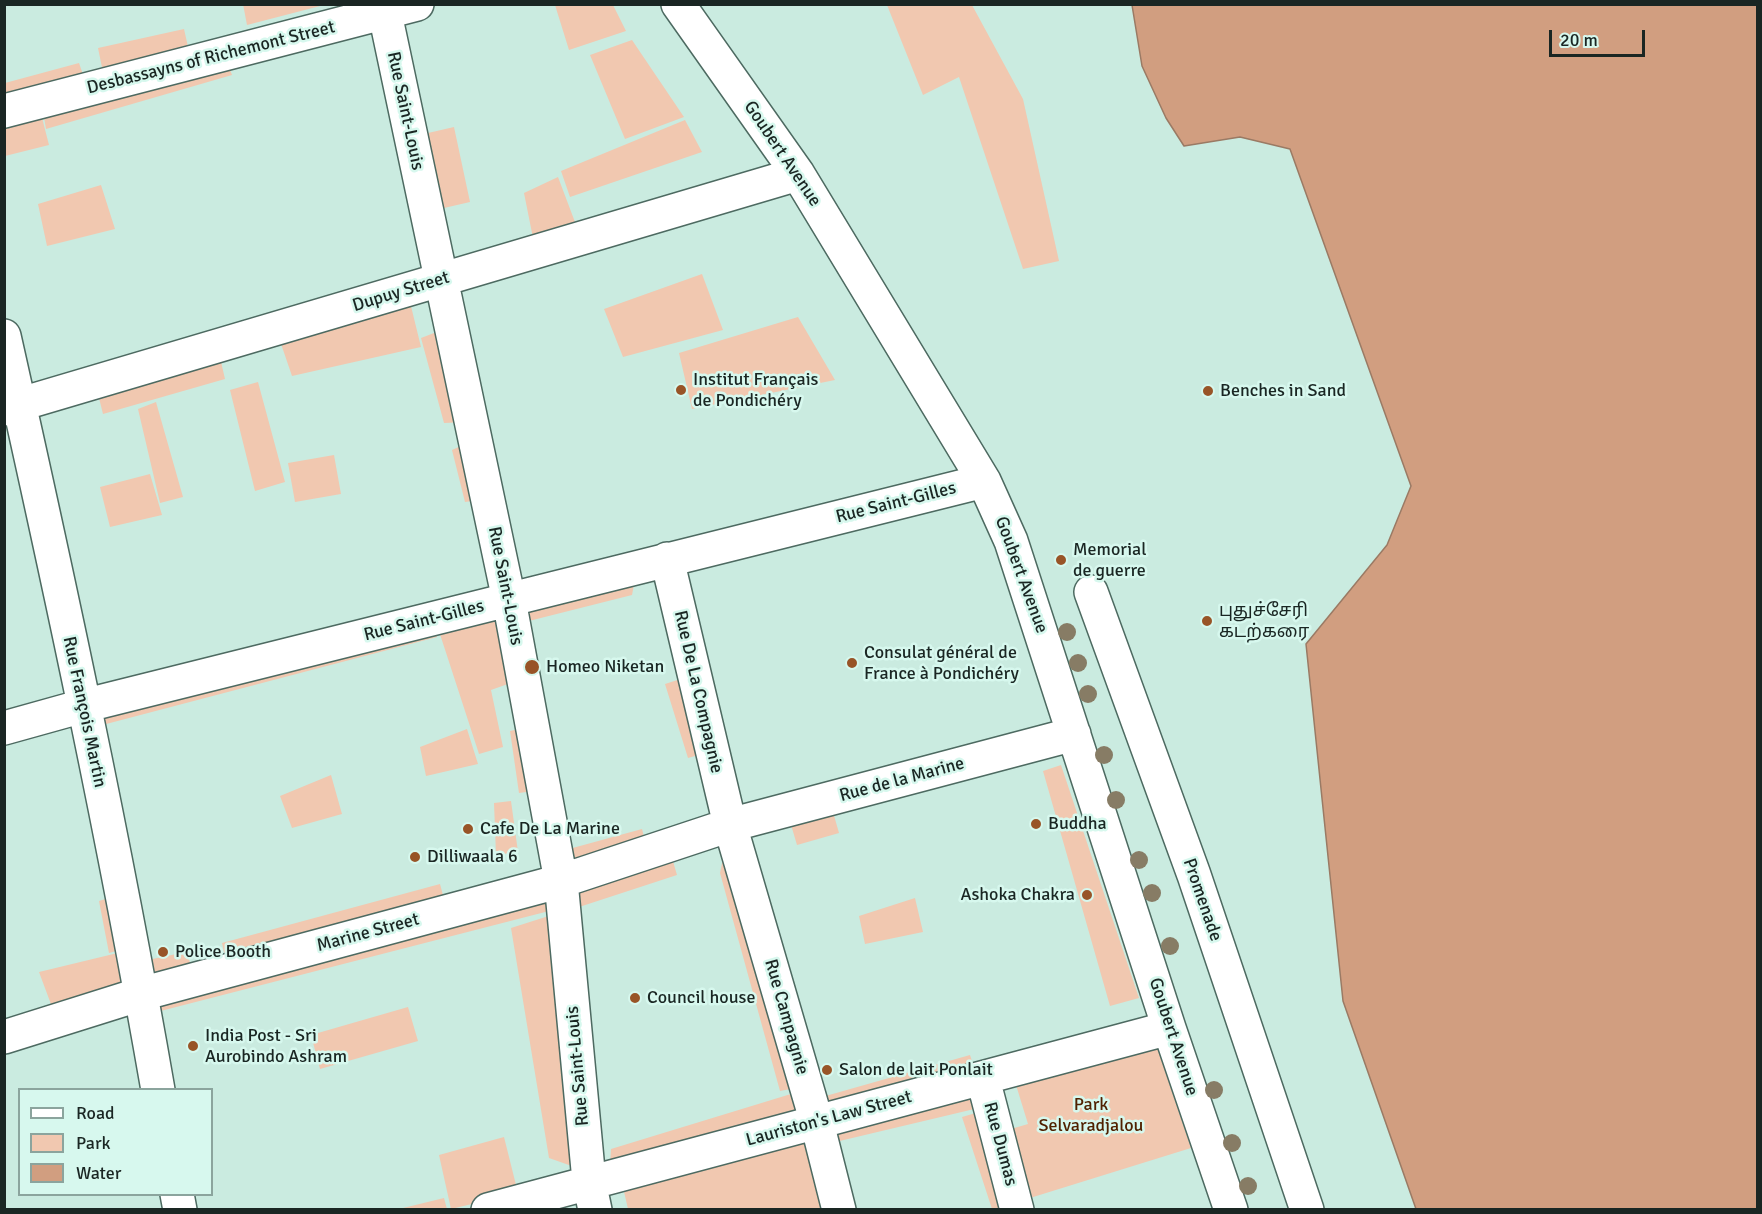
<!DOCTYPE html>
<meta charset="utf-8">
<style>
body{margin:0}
#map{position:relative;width:1762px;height:1214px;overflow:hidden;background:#caebe0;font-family:Signika,sans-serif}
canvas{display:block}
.frame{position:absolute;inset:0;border:6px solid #1a2623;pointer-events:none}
.legend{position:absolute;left:18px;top:1088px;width:195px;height:108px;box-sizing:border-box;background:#d7f8ee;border:2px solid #8ba49d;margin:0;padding:8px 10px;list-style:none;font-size:18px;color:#1a2623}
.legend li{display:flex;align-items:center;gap:12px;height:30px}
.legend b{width:30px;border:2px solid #8ba49d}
.scale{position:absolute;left:1549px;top:30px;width:96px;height:27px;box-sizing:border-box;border:3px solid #1a2623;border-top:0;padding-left:8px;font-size:18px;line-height:21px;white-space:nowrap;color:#1a2623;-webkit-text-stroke:4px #d7f8ee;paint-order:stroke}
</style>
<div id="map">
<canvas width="1762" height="1214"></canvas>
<div class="frame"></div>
<ul class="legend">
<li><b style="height:8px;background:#fff"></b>Road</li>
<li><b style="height:16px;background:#f1c8b0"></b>Park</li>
<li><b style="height:16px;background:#d19e80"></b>Water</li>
</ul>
<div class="scale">20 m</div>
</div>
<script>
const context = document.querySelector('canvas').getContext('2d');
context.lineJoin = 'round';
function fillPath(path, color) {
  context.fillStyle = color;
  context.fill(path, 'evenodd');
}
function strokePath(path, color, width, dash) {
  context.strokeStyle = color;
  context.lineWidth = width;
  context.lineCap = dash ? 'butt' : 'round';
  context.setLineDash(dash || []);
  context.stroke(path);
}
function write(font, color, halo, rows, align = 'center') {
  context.font = font + ' Signika,"Noto Sans Tamil",sans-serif';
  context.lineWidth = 5;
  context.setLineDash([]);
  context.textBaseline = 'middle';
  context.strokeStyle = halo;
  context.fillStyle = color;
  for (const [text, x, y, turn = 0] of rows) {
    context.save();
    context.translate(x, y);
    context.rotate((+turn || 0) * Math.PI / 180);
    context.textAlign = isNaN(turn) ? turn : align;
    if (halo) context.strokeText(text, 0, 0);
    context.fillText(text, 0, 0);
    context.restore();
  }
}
const green = new Path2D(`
 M 243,4 L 324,4 L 324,5 L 247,25 Z
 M 555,5 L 613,5 L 626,31 L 569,50 Z
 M 887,5 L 972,5 L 1023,99 L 1059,261 L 1023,269 L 959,77 L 923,95 Z
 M 184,29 L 191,60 L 105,82 L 98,48 Z
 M 632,40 L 684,117 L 625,139 L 590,55 Z
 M 225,57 L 232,75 L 46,129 L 42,105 Z
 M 79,63 L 87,86 L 5,107 L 5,83 Z
 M 39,106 L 49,145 L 5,156 L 5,115 Z
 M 685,120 L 702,152 L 570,197 L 561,171 Z
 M 454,127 L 470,202 L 431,211 L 415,136 Z
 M 558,177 L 578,230 L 534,243 L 524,193 Z
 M 101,185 L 115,229 L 47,246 L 38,204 Z
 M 702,274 L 723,330 L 623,357 L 604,309 Z
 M 409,298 L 421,347 L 292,376 L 279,338 Z
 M 798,317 L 835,380 L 692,409 L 679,353 Z
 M 447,328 L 467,422 L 444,423 L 421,338 Z
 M 219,353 L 225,379 L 103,414 L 97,390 Z
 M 258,382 L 285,482 L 255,491 L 230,390 Z
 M 156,402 L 183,497 L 160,503 L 138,409 Z
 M 472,441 L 485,499 L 465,502 L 452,450 Z
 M 334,455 L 341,494 L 295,502 L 288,463 Z
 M 150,474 L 162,515 L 110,527 L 100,487 Z
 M 637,569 L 632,595 L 517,624 L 512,602 Z
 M 506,607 L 519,680 L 491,690 L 503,747 L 479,754 L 437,625 Z
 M 435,622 L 437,637 L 91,728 L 87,710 Z
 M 690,676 L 709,752 L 688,758 L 665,684 Z
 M 529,727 L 541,790 L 519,793 L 510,731 Z
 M 467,729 L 478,764 L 426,776 L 420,747 Z
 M 1061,765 L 1139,998 L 1110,1006 L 1043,771 Z
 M 331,775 L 342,814 L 292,828 L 280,796 Z
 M 511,801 L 518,852 L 496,855 L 494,803 Z
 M 831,805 L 839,833 L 797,845 L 789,818 Z
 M 642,829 L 647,848 L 563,875 L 558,852 Z
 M 726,844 L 801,1087 L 780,1091 L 720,873 Z
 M 670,851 L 677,875 L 570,910 L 566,886 Z
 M 440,884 L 446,906 L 227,966 L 222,943 Z
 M 554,890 L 553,910 L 149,1014 L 147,999 Z
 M 118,895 L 130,947 L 109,953 L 99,901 Z
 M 915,898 L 923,932 L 865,944 L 859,916 Z
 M 558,913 L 583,1170 L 549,1158 L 511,928 Z
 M 130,950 L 137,990 L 55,1015 L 39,972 Z
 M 186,952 L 195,975 L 143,989 L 138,962 Z
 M 408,1007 L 418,1041 L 320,1069 L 311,1035 Z
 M 1153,1035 L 1191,1148 L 1030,1198 L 1011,1129 L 1028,1124 L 1012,1072 Z
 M 970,1055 L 987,1106 L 827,1144 L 815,1099 Z
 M 804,1090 L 810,1120 L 610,1166 L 611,1149 Z
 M 986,1110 L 1012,1209 L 992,1209 L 962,1117 Z
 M 813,1130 L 834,1209 L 628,1209 L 622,1183 Z
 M 504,1137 L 518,1193 L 451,1209 L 439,1155 Z
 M 444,1198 L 447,1209 L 399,1209 Z`);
const water = new Path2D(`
 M 1132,5 L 1757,5 L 1757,1209 L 1416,1209 L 1343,1001 L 1306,644 L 1387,545 L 1411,486 L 1290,149 L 1240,137 L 1184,146 L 1166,118 L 1142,66 Z`);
const minor = new Path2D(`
 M 383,4 L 509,600 L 561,881 L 589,1181 L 595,1210
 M 678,4 L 798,174 L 984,481 L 1011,541 L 1169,1028 L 1231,1210
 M 4,111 L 417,4
 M 4,336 C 60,586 114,837 158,1090
 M 4,409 L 798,174
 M 667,559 L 730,825 L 817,1123 L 839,1210
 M 1091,592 L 1194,875 L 1307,1210
 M 4,728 L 83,706 L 984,481
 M 4,1037 L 141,994 L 561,881 L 730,825 L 1074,734
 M 983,1079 L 1017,1210
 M 177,1194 L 180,1210
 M 488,1210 L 1169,1028`);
const trees = [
 [1067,632],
 [1078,663],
 [1088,694],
 [1104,755],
 [1116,800],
 [1139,860],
 [1152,893],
 [1170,946],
 [1214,1090],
 [1232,1143],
 [1248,1186]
];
const markers = [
 [681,390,6,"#985427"],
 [1208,391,6,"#985427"],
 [1061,560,6,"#985427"],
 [1207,621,6,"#985427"],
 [852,663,6,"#985427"],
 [532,667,8,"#985427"],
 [1036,824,6,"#985427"],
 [468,829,6,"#985427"],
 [415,857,6,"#985427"],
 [1087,895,6,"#985427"],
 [163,952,6,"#985427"],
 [635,998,6,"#985427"],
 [193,1046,6,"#985427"],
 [827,1070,6,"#985427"]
];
const streetNames = [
 ["Desbassayns of Richemont Street",211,58,-14],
 ["Rue Saint-Louis",405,111,78],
 ["Goubert Avenue",782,154,56],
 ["Dupuy Street",401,292,-17],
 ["Rue Saint-Gilles",896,503,-14],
 ["Goubert Avenue",1021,575,70],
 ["Rue Saint-Louis",505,586,79],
 ["Rue Saint-Gilles",424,621,-14],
 ["Rue De La Compagnie",698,692,77],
 ["Rue François Martin",84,712,78],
 ["Rue de la Marine",902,780,-15],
 ["Promenade",1202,900,71],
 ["Marine Street",368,933,-15],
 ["Rue Campagnie",786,1017,74],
 ["Goubert Avenue",1173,1037,72],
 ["Rue Saint-Louis",578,1066,-95],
 ["Lauriston's Law Street",829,1119,-15],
 ["Rue Dumas",1000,1144,75]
];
const poiNames = [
 ["Institut Français",693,380],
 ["de Pondichéry",693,401],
 ["Benches in Sand",1220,391],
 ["Memorial",1073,550],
 ["de guerre",1073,571],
 ["புதுச்சேரி",1219,611],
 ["கடற்கரை",1219,632],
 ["Consulat général de",864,653],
 ["France à Pondichéry",864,674],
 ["Homeo Niketan",546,667],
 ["Buddha",1048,824],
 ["Cafe De La Marine",480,829],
 ["Dilliwaala 6",427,857],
 ["Ashoka Chakra",1075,895,"right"],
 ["Police Booth",175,952],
 ["Council house",647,998],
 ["India Post - Sri",205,1036],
 ["Aurobindo Ashram",205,1057],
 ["Salon de lait Ponlait",839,1070]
];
const parkNames = [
 ["Park",1091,1105],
 ["Selvaradjalou",1091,1126]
];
fillPath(green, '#f1c8b0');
fillPath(water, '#d19e80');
strokePath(water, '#9a7a64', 1.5);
strokePath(minor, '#4d6a61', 36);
strokePath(minor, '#fff', 33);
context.fillStyle = '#877c65';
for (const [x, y] of trees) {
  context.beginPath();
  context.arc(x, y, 9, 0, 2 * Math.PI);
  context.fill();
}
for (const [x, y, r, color] of markers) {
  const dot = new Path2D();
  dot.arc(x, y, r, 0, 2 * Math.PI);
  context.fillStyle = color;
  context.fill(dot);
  strokePath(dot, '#d7f8ee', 2);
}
write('18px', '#1a2623', '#d7f8ee', streetNames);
write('18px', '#1a2623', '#d7f8ee', poiNames, 'left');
write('18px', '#502100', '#d7f8ee', parkNames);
</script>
